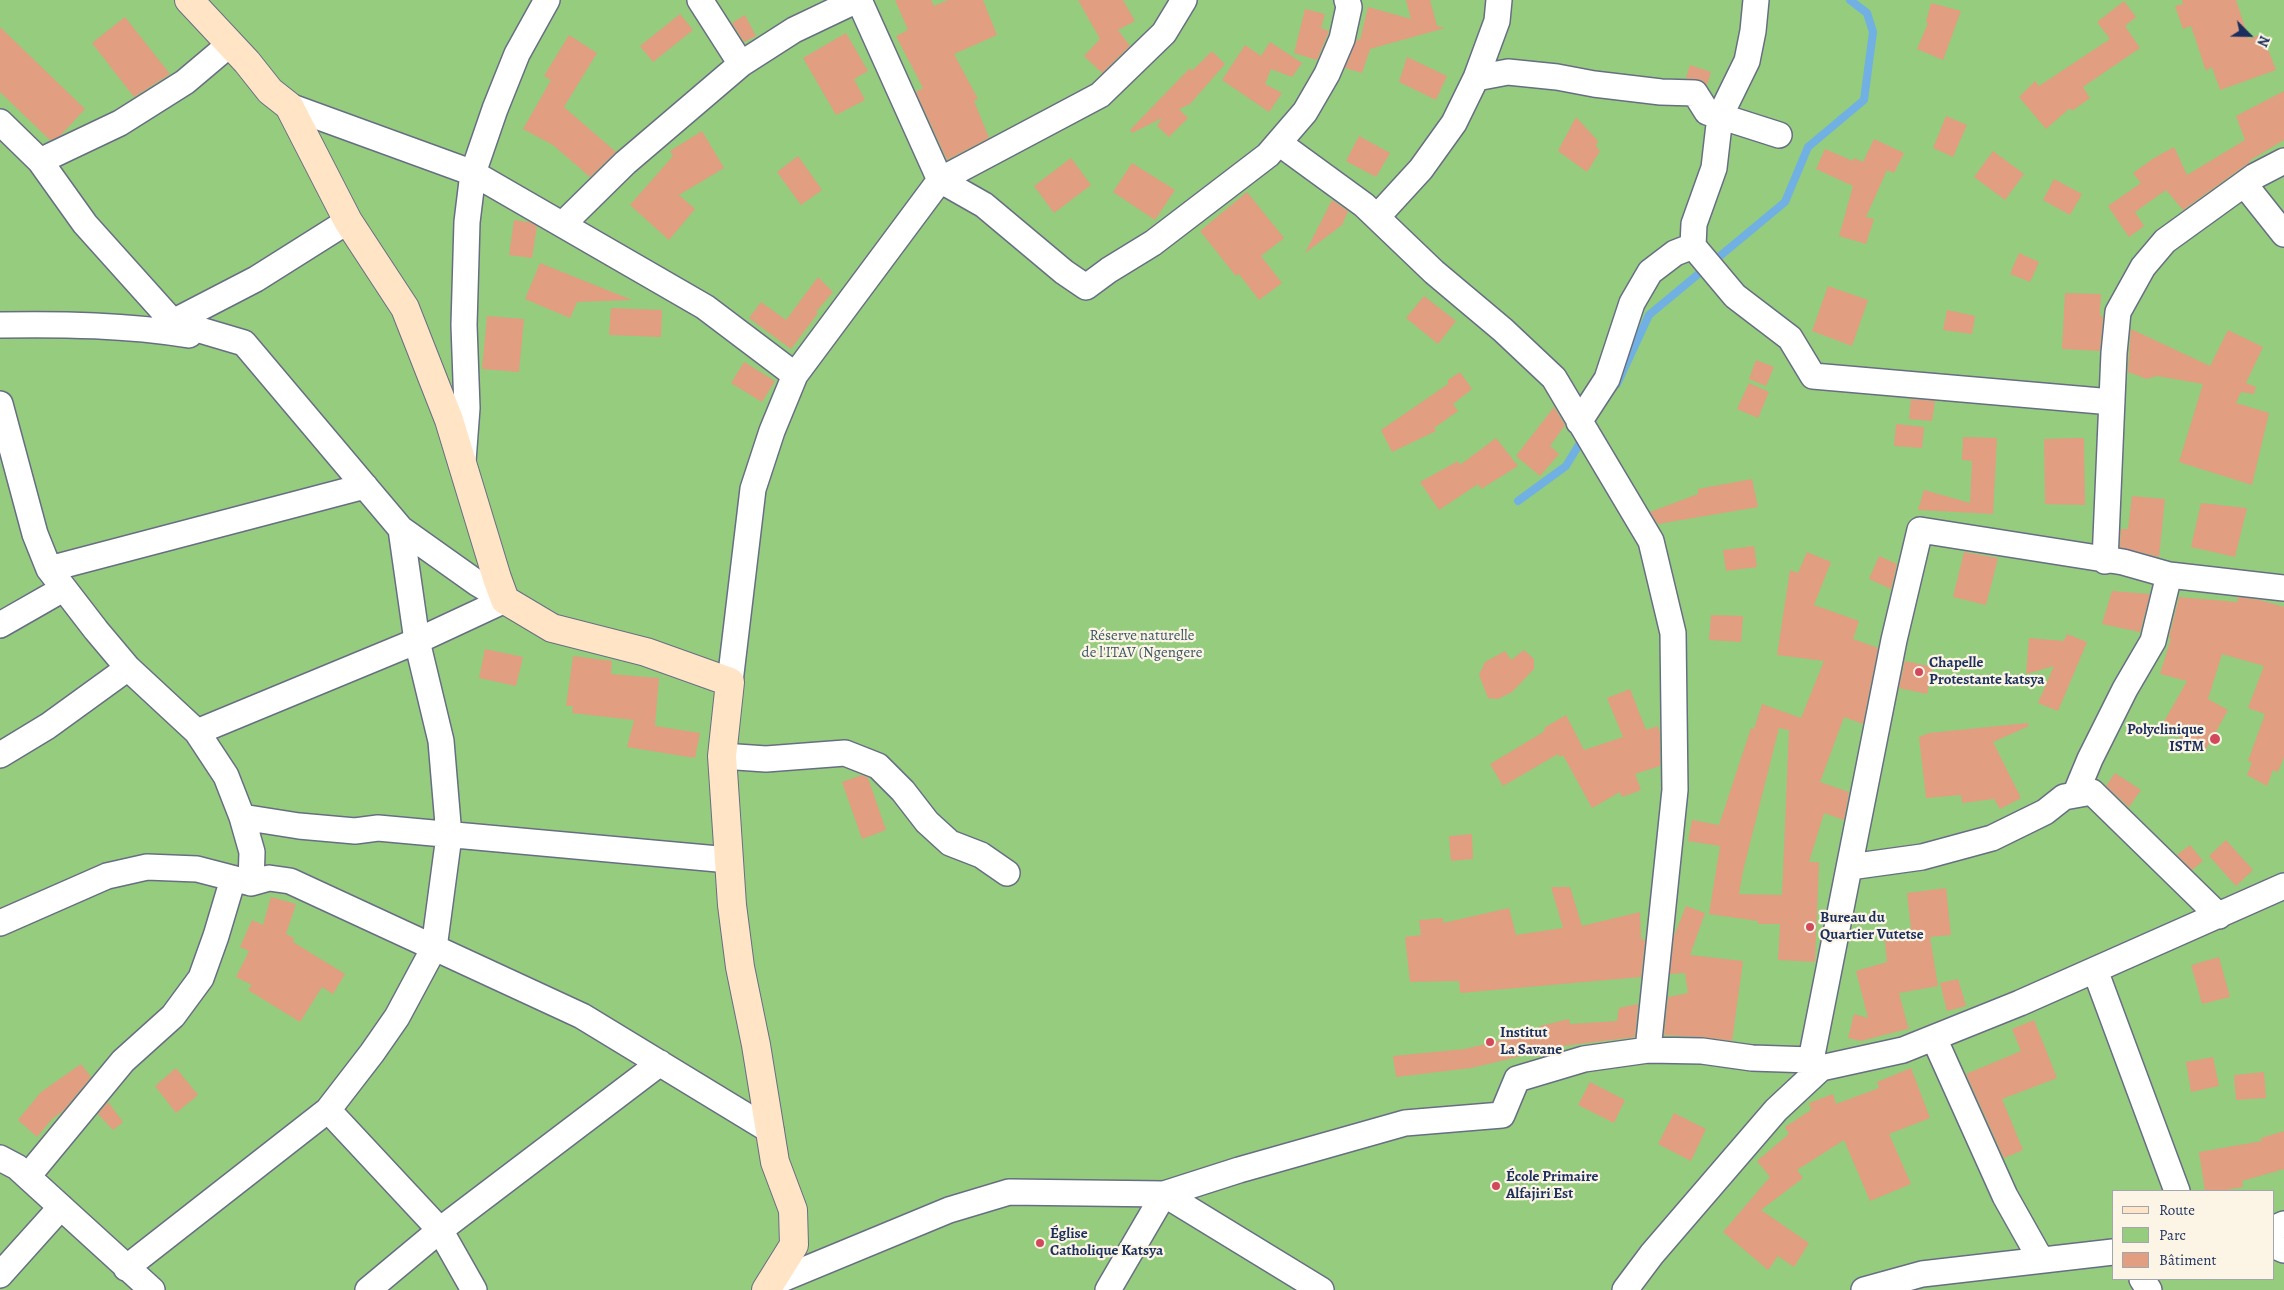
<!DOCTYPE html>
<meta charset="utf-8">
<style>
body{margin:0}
#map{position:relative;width:2284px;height:1290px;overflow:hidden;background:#f4e4c8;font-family:Alegreya,serif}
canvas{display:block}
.legend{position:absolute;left:2112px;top:1190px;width:162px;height:90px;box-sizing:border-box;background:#fcf5e5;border:1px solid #a2a6af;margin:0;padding:6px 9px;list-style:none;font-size:15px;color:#1b2f5e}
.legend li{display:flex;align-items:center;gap:10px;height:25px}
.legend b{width:25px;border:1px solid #a2a6af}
.north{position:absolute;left:2224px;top:10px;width:50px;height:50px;-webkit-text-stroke:4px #fcf5e5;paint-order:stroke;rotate:113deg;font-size:14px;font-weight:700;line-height:20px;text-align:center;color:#1b2f5e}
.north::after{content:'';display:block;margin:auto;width:18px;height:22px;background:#1b2f5e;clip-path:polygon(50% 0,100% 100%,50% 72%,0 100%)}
</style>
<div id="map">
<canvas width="2284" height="1290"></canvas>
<ul class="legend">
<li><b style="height:6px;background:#ffe4c6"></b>Route</li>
<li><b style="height:14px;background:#96cc7e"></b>Parc</li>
<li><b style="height:14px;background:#e29e81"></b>Bâtiment</li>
</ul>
<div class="north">N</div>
</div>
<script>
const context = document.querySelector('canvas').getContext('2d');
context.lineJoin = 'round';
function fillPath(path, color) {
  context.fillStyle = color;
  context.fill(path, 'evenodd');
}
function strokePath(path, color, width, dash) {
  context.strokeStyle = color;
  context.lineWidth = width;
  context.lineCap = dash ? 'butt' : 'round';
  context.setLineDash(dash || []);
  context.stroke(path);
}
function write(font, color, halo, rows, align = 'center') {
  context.font = font + ' Alegreya,serif';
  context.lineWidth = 4.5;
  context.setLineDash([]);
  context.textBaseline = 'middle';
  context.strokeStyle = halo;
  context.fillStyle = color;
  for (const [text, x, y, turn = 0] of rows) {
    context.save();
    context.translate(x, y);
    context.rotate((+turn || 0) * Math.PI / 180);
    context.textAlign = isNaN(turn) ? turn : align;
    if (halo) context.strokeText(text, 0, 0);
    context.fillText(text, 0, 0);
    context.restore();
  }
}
const green = new Path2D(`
 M 0,0 L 2284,0 L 2284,1290 L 0,1290 ZM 2113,1191 L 2273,1191 L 2273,1279 L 2113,1279 Z`);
const stream = new Path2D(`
 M 1617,384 L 1649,315 L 1785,202 L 1808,147 L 1864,100 L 1873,32 L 1867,13 L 1850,0
 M 1518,501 L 1566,466 L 1583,438`);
const building = new Path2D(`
 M 895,0 L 931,0 L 934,6 L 948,0 L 983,0 L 997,35 L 954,54 L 978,99 L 974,101 L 989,138 L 947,160 L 916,92 L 923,88 L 896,36 L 908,30 Z
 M 1078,0 L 1123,0 L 1135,21 L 1118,30 L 1130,46 L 1102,73 L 1084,56 L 1100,39 Z
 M 1406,0 L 1430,0 L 1437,26 L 1445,28 L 1370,49 L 1362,73 L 1345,68 L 1357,39 L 1360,40 L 1368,7 L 1411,19 Z
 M 2182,0 L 2236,0 L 2249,39 L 2262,34 L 2276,70 L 2220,90 L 2212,67 L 2206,71 L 2191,26 L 2183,29 L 2175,6 L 2183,4 Z
 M 2124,1 L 2136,17 L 2125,26 L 2140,48 L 2083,87 L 2090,98 L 2072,111 L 2070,108 L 2046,129 L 2019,97 L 2035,81 L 2039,86 L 2110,39 L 2097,22 Z
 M 1931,3 L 1961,11 L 1943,60 L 1917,49 L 1928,23 L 1926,22 Z
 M 1305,9 L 1325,14 L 1321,28 L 1329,31 L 1317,60 L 1294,53 Z
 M 680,14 L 693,30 L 653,62 L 640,46 Z
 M 745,15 L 756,36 L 744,42 L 732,23 Z
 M 125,17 L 170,74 L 134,97 L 92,43 Z
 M 0,27 L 85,109 L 60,136 L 50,140 L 0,92 Z
 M 846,33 L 868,71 L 854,79 L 865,100 L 836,115 L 803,58 Z
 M 569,35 L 597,53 L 564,107 L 616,152 L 590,177 L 553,145 L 523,129 L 551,80 L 544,76 Z
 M 1270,42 L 1302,63 L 1292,77 L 1271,69 L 1265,84 L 1282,93 L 1269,112 L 1222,80 L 1245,45 L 1261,56 Z
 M 1212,51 L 1225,64 L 1190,104 L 1179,109 L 1188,118 L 1169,137 L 1157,126 L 1162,118 L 1132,133 L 1130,130 L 1190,68 L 1192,71 Z
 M 1407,57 L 1447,76 L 1436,100 L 1399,82 Z
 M 1690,65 L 1711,72 L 1707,85 L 1702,80 L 1686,78 Z
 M 2284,91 L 2284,140 L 2249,161 L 2250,162 L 2183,210 L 2166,190 L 2135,212 L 2144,226 L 2129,237 L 2108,206 L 2141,183 L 2133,173 L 2154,158 L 2174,147 L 2187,175 L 2245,140 L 2236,116 Z
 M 1946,116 L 1967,125 L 1953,157 L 1933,148 Z
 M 1576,117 L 1598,141 L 1596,146 L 1600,151 L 1587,172 L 1558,151 Z
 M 702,131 L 724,168 L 679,195 L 695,209 L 669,240 L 630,205 L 673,156 L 670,151 Z
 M 1359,136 L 1390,153 L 1376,177 L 1346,161 Z
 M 1874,139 L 1904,153 L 1894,173 L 1887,170 L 1866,217 L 1874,219 L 1866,244 L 1839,236 L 1853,186 L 1816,169 L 1825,149 L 1853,161 L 1854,158 L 1863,162 Z
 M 1993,151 L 2024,174 L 2005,200 L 1974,177 Z
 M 798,156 L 822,190 L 801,205 L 777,172 Z
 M 1071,158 L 1091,185 L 1054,213 L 1034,186 Z
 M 1132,163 L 1175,190 L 1155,220 L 1113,192 Z
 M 2054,179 L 2082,194 L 2070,215 L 2043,200 Z
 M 1247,192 L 1284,238 L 1261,256 L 1282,283 L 1259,300 L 1239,274 L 1236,276 L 1200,231 Z
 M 1332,200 L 1348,211 L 1342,225 L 1305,253 Z
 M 514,220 L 529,222 L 537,226 L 532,258 L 509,255 Z
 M 2019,253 L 2039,262 L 2030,282 L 2010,274 Z
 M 540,263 L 632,300 L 577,302 L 570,318 L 525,299 Z
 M 818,277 L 833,292 L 816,312 L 818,313 L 791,349 L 749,318 L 761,302 L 786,320 Z
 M 1828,286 L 1868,300 L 1852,346 L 1812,331 Z
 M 2065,293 L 2101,294 L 2100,315 L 2103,317 L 2100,351 L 2062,349 Z
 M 1424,296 L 1456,321 L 1438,344 L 1406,318 Z
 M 611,308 L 662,310 L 661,337 L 609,335 Z
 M 1947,310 L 1975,316 L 1972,334 L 1943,330 Z
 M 487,316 L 524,319 L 519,372 L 482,369 Z
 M 2131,329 L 2210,366 L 2228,330 L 2263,347 L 2246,383 L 2256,387 L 2254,394 L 2241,392 L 2236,403 L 2269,413 L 2252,485 L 2179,462 L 2203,384 L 2157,376 L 2147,379 L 2128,372 Z
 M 1756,360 L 1774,367 L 1766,386 L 1749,379 Z
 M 744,362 L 775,381 L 762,402 L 731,383 Z
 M 1460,372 L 1472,389 L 1453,404 L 1458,411 L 1434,428 L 1436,431 L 1392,452 L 1381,430 L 1448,384 L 1448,380 Z
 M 1749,383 L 1769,392 L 1758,418 L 1737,409 Z
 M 1911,399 L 1935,401 L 1932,421 L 1909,419 Z
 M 1554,407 L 1565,425 L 1550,446 L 1559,454 L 1540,476 L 1516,456 Z
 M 1896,424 L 1924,427 L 1922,448 L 1894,446 Z
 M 1963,437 L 1997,438 L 1993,514 L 1918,510 L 1924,490 L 1970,503 L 1972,461 L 1962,460 Z
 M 1496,438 L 1518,466 L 1481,489 L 1478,484 L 1439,510 L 1420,482 L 1458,461 L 1460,465 Z
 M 2074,438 L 2084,438 L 2085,505 L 2045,504 L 2044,439 Z
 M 1752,479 L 1758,507 L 1658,524 L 1650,512 L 1698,494 L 1698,489 Z
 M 2132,496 L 2165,499 L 2159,557 L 2120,547 L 2121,529 L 2128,529 Z
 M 2201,503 L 2247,508 L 2235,557 L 2191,547 Z
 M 1754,546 L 1757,567 L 1726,571 L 1723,550 Z
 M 1807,552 L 1831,562 L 1814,605 L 1859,621 L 1853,639 L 1878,648 L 1863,724 L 1844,717 L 1820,782 L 1849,792 L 1844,820 L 1824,813 L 1809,862 L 1819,862 L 1815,962 L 1778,960 L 1780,924 L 1758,924 L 1758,921 L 1709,914 L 1720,846 L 1688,841 L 1692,820 L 1719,825 L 1751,728 L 1754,729 L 1762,704 L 1801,718 L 1824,661 L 1777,655 L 1790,570 L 1798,573 ZM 1779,728 L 1789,730 L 1782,895 L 1739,894 L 1743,871 Z
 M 1964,552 L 1998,558 L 1986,605 L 1953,597 Z
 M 1879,556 L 1897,564 L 1891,589 L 1869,579 Z
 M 2112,591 L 2150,594 L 2140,632 L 2102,624 Z
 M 2179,597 L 2237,602 L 2238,597 L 2260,600 L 2284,607 L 2284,757 L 2278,772 L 2273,770 L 2267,786 L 2247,775 L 2252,763 L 2248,761 L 2265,714 L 2248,708 L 2264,666 L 2222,654 L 2208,699 L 2228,710 L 2205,751 L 2161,727 L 2187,681 L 2160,674 L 2171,638 L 2169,638 Z
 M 1711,615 L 1743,616 L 1741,642 L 1709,640 Z
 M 2067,634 L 2087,642 L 2058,711 L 2038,703 L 2054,666 L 2026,674 L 2029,638 L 2064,641 Z
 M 485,649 L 523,657 L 516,686 L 479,678 Z
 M 1524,650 L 1534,659 L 1534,669 L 1512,692 L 1498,699 L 1488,698 L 1479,675 L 1485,662 L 1505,651 L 1511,660 Z
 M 573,656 L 612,661 L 611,674 L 659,678 L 655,726 L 700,733 L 695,758 L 627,747 L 634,720 L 572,713 L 573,706 L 566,706 Z
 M 1905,661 L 1933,667 L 1927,694 L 1899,688 Z
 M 1630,689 L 1646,730 L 1658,726 L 1660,734 L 1660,766 L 1635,774 L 1641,790 L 1622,797 L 1620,792 L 1592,808 L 1563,755 L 1560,757 L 1558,754 L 1503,786 L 1490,764 L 1545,731 L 1544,728 L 1566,715 L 1584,750 L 1623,737 L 1607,698 Z
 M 2028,723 L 2029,726 L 1993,742 L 2021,798 L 2000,809 L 1994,799 L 1962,803 L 1961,795 L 1926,798 L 1919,737 L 1929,733 Z
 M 2115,773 L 2141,790 L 2129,807 L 2106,786 Z
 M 862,775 L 868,778 L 886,830 L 862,839 L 842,782 Z
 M 1472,834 L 1473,859 L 1451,861 L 1449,836 Z
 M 2226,840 L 2253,870 L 2236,886 L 2209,856 Z
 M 2190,845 L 2203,861 L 2192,870 L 2177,855 Z
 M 1551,887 L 1570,887 L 1582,926 L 1640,912 L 1641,939 L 1645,940 L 1641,977 L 1460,993 L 1459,981 L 1410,982 L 1405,937 L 1421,935 L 1419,920 L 1443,918 L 1443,923 L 1509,908 L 1516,935 L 1563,928 Z
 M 1946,888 L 1951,935 L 1930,937 L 1938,986 L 1899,993 L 1908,1027 L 1911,1028 L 1861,1041 L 1848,1038 L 1854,1014 L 1868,1018 L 1856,971 L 1887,962 L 1884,932 L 1911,929 L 1907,893 Z
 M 271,897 L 296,904 L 286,934 L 294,938 L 293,942 L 345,974 L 333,994 L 322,987 L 300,1022 L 248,990 L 252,985 L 236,977 L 249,951 L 240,947 L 252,920 L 263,925 Z
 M 1686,906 L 1705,913 L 1690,955 L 1743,961 L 1732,1041 L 1704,1037 L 1664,1035 L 1668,997 L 1688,993 L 1685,973 L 1670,974 L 1674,936 Z
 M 2219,957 L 2230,997 L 2202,1004 L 2191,965 Z
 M 1958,979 L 1966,1006 L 1947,1011 L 1940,983 Z
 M 1638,1004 L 1635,1037 L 1524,1051 L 1530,1054 L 1471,1068 L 1396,1077 L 1393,1056 L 1465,1049 L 1539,1031 L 1540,1026 L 1569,1019 L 1570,1024 L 1617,1021 L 1619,1008 Z
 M 2034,1020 L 2057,1078 L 2002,1099 L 2023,1150 L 2004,1158 L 1966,1074 L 2021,1051 L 2012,1029 Z
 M 2213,1057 L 2219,1086 L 2191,1092 L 2186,1062 Z
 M 81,1064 L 91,1077 L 63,1111 L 52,1119 L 37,1137 L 18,1120 L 41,1092 Z
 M 176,1068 L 198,1095 L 176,1113 L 155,1086 Z
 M 1911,1068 L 1930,1118 L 1889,1134 L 1911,1184 L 1870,1201 L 1844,1140 L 1797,1170 L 1803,1178 L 1761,1210 L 1809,1243 L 1794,1267 L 1778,1256 L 1768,1270 L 1723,1232 L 1770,1177 L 1757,1161 L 1789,1134 L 1785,1127 L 1811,1110 L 1809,1103 L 1833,1094 L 1836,1104 L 1879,1088 L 1877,1082 Z
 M 2264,1072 L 2266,1098 L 2236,1100 L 2234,1075 Z
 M 1590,1082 L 1625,1100 L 1614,1123 L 1578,1105 Z
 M 108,1102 L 123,1122 L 113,1130 L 98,1114 Z
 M 1674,1113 L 1706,1129 L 1691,1161 L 1658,1144 Z
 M 2284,1131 L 2284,1169 L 2242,1181 L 2243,1187 L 2220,1191 L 2205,1191 L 2199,1152 L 2262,1141 L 2261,1138 Z`);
const street = new Path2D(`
 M 700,0 L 741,64
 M 859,0 L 940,180 L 984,205 L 1064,272 L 1086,287 L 1109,270 L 1153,243 L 1268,155 L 1305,112 L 1327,74 L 1342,39 L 1349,7 L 1347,0
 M 1756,0 L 1753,31 L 1747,61 L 1720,116 L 1714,168 L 1694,224 L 1693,246 L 1735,296 L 1790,338 L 1813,376 L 2112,402
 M 1476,78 L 1508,72 L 1557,77 L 1594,84 L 1661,92 L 1695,93 L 1707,112 L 1779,135
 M 289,106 L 473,173 L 705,307 L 795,375
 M 0,122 L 40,161 L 85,224 L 173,322 L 244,343 L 401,529 L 477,583 L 505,600
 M 1279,143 L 1364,205 L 1434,272 L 1503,330 L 1554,378 L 1651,541 L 1673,633 L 1675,790 L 1648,1050
 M 40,161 L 120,123 L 185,82 L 230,44
 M 2245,185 L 2284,234
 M 1377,217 L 1421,169 L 1454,123 L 1476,78 L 1497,21 L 1499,0
 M 563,224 L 625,163 L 741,64 L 794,30 L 857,0
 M 173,322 L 256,279 L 348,221
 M 0,325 C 64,324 126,325 189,335
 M 0,404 L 35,534 L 49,569 L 96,630 L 128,668 L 197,732 L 226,776 L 242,817 L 252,852 L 251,883
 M 1579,422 L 1607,379 L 1632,303 L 1650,272 L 1675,253 L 1693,246
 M 463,461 L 467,408 L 464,325 L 467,222 L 473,173 L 495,109 L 517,54 L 547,0
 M 2105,561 L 2114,353 L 2118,312 L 2143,267 L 2165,241 L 2255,176 L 2284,161
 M 49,569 L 365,486
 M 0,625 L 63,589
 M 730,682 L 753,489 L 772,431 L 795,375 L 940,180 L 1100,95 L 1164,33 L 1184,0
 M 197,732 L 417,641 L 505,600
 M 0,755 L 48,726 L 128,668
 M 722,756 L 766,759 L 845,753 L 878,766 L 903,791 L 927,822 L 950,843 L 981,855 L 1007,873
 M 2075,795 L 2090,759 L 2125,689 L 2153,641 L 2169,575
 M 242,817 L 299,826 L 355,831 L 378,828 L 729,860
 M 1850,867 L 1922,857 L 1992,838 L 2045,812 L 2064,797 L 2092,792 L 2219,916
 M 0,923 L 107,876 L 147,867 L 197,869 L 251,883 L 269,878 L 290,881 L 582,1016 L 771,1131
 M 2095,970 L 2177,1191
 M 1934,1038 L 2005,1196 L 2041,1260
 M 1811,1060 L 1894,640 L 1920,530 L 2123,562 L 2169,575 L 2284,588
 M 328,1110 L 440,1230 L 474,1290
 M 0,1158 L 17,1167 L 152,1290
 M 28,1176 L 123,1061 L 173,1016 L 201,978 L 216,936 L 233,879
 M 1164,1194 L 1321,1290
 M 2273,1229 L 2284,1224
 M 2273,1245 L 2284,1250
 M 126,1268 L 328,1110 L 372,1053 L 397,1017 L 434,948 L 449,836 L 441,741 L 417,641 L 401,529
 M 0,1275 L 61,1207
 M 2142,1279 L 2149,1290
 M 770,1284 L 949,1210 L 1009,1192 L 1164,1194 L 1239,1170 L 1405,1123 L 1502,1115 L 1517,1079 L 1584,1059 L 1648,1050 L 1702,1051 L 1752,1058 L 1811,1060 L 1821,1068
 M 368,1290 L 440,1230 L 660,1063
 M 1108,1290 L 1164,1194
 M 1625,1290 L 1652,1254 L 1776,1110 L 1821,1068 L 1903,1050 L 2020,1003 L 2284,886
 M 1864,1290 L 1922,1274 L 2113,1252`);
const secondary = new Path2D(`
 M 189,0 L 247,62 L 270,91 L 289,106 L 348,221 L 405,308 L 449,420 L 497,578 L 505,600 L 552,628 L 646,652 L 730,682 L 722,756 L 732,905 L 740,967 L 756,1045 L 775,1162 L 793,1210 L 794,1245 L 766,1290`);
const markers = [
 [1919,672,5,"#d1495b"],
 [2215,739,6,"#d1495b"],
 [1810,927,5,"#d1495b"],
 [1490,1042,5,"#d1495b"],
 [1496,1186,5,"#d1495b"],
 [1040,1243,5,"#d1495b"]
];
const parkNames = [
 ["Réserve naturelle",1142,636],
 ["de l'ITAV (Ngengere",1142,653]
];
const poiNames = [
 ["Chapelle",1929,663],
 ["Protestante katsya",1929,680],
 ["Polyclinique",2204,730,"right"],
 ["ISTM",2204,747,"right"],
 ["Bureau du",1820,918],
 ["Quartier Vutetse",1820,935],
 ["Institut",1500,1033],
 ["La Savane",1500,1050],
 ["École Primaire",1506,1177],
 ["Alfajiri Est",1506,1194],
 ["Église",1050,1234],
 ["Catholique Katsya",1050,1251]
];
fillPath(green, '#96cc7e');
strokePath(stream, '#70b0e3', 8);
fillPath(building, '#e29e81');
strokePath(street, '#676e83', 28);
strokePath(secondary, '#676e83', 30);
strokePath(street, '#fff', 25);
strokePath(secondary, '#ffe4c6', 28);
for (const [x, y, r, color] of markers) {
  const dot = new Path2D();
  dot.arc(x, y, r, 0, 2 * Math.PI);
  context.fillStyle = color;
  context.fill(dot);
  strokePath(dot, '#fcf5e5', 2);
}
write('15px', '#3a5666', '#fcf5e5', parkNames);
write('bold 15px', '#1b2f5e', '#fcf5e5', poiNames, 'left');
</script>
